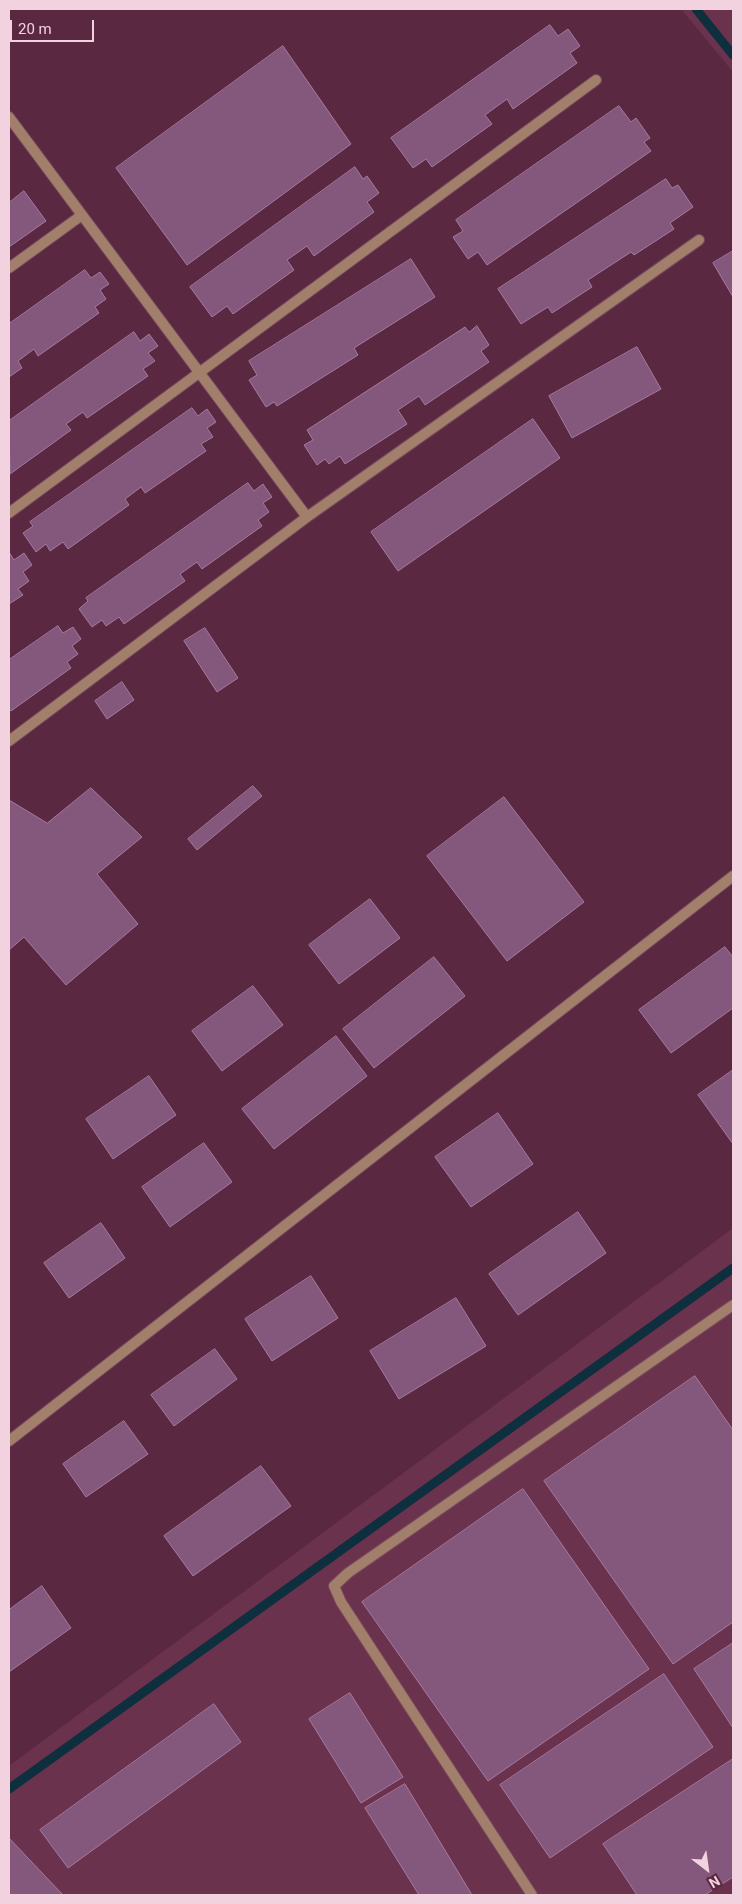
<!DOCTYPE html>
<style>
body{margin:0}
#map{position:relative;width:742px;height:1904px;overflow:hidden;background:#5a2840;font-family:Roboto,sans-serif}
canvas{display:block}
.frame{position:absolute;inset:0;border:10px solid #f3d2df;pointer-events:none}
.north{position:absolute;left:682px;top:1844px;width:50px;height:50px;-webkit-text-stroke:4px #5a2840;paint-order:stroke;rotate:150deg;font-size:14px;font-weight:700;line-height:20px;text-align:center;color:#f3d2df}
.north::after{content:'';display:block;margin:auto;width:18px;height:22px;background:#f3d2df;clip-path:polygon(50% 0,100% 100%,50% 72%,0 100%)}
.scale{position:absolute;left:10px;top:20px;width:84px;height:22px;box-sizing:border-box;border:2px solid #f3d2df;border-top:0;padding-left:6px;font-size:15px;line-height:18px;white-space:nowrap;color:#f3d2df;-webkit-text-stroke:4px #5a2840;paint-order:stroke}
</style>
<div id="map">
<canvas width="742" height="1904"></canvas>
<div class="frame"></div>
<div class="north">N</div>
<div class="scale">20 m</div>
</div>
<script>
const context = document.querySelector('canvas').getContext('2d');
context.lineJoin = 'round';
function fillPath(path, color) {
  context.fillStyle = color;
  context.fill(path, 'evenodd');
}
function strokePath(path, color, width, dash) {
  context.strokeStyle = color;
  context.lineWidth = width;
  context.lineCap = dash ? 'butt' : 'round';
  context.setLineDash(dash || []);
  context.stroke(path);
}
const built = new Path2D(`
 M 681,9 L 733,9 L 733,72 Z
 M 733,1228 L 733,1895 L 9,1895 L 9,1766 Z`);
const stream = new Path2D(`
 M 696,9 L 733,55
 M 9,1789 L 733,1268`);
const building = new Path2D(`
 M 550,25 L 558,36 L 568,29 L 580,46 L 570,53 L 577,63 L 513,109 L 507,99 L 485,115 L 492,124 L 432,167 L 426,159 L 413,168 L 391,138 Z
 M 283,46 L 351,144 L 187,265 L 116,168 Z
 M 619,106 L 631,122 L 636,118 L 650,138 L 644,142 L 651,151 L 487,265 L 478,252 L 468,259 L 453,237 L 463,231 L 456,220 Z
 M 355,167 L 363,179 L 367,176 L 379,193 L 367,202 L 374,212 L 314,256 L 307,246 L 287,260 L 294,270 L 233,314 L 227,306 L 212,317 L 190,287 Z
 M 666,179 L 672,188 L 678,185 L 693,207 L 670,223 L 674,229 L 634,255 L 631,252 L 588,280 L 592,287 L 552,313 L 548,307 L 521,324 L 498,289 Z
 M 24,191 L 46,221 L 9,247 L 9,203 Z
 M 733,251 L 733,297 L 713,263 Z
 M 411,259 L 435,297 L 354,348 L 358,355 L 277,406 L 274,402 L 266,407 L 249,380 L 257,375 L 249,361 Z
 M 85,270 L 91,278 L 100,272 L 109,284 L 100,290 L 106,299 L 95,307 L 99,313 L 38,356 L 34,349 L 18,361 L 22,368 L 9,377 L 9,324 Z
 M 477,326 L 489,345 L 481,351 L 489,362 L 425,405 L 419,396 L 398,410 L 407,424 L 345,464 L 340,456 L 329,464 L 325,459 L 317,465 L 304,445 L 313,440 L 307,430 L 465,327 L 469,332 Z
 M 134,332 L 140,341 L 149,334 L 158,346 L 148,353 L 155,361 L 143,369 L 148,376 L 87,418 L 83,412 L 66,424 L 71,430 L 10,474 L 9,421 Z
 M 637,347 L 661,389 L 572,438 L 549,396 Z
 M 192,408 L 198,416 L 207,409 L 216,422 L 207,428 L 213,437 L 201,444 L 206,451 L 145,493 L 141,487 L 125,499 L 129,505 L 68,549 L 63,542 L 50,551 L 46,544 L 36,552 L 23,533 L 33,526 L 30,522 Z
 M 533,419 L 560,458 L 398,571 L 371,532 Z
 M 248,483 L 254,491 L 263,484 L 272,497 L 263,503 L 269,512 L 258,520 L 262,526 L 202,569 L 197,562 L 180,574 L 185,581 L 124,624 L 119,617 L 106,626 L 102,620 L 92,627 L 79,609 L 88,601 L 86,598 Z
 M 9,552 L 14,560 L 24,553 L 32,565 L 23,572 L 29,581 L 18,589 L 23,595 L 9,604 Z
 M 58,626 L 63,633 L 73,627 L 81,639 L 72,646 L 78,654 L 67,662 L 71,668 L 11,711 L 9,708 L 9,660 Z
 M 205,628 L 238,678 L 217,692 L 184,641 Z
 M 122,682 L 134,700 L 107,719 L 95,701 Z
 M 253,786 L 262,796 L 197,850 L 188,839 Z
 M 91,788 L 142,837 L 97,874 L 138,924 L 66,985 L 24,937 L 9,950 L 9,800 L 47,823 Z
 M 504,797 L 584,902 L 507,961 L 427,856 Z
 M 370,899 L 400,938 L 339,984 L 309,945 Z
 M 725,947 L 733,957 L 733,1008 L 671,1053 L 639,1010 Z
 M 434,957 L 465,996 L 374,1068 L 343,1029 Z
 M 253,986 L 283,1025 L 222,1071 L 192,1031 Z
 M 336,1036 L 367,1076 L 274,1149 L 242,1109 Z
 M 733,1070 L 733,1144 L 698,1095 Z
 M 149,1076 L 176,1115 L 113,1159 L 86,1119 Z
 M 498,1113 L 533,1164 L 471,1207 L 435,1157 Z
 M 204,1143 L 232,1182 L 170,1227 L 142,1187 Z
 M 578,1212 L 606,1253 L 518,1315 L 489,1274 Z
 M 101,1223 L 125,1258 L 69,1298 L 44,1263 Z
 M 311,1276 L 338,1318 L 272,1361 L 245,1319 Z
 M 456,1298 L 486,1346 L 399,1399 L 370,1351 Z
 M 215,1349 L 237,1379 L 174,1426 L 151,1395 Z
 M 695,1376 L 733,1430 L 733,1622 L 673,1664 L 544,1481 Z
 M 124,1421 L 148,1454 L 86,1497 L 63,1464 Z
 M 261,1466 L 291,1506 L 193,1576 L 164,1536 Z
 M 523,1489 L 649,1669 L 488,1781 L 362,1602 Z
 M 42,1586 L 71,1628 L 9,1672 L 9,1610 Z
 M 733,1643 L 733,1728 L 694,1669 Z
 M 664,1674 L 713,1747 L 550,1858 L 500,1785 Z
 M 350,1693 L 403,1777 L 361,1803 L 309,1719 Z
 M 214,1704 L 241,1742 L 68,1868 L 40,1830 Z
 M 733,1759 L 733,1877 L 705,1895 L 637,1895 L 603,1844 Z
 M 405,1784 L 472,1895 L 419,1895 L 365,1808 Z
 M 9,1838 L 63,1895 L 9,1895 Z`);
const lane = new Path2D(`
 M 9,1441 L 733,876
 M 532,1895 L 341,1602 L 334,1586 L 348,1573 L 733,1305`);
const street = new Path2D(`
 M 9,117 L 307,517
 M 9,268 L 82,215
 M 9,513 L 596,80
 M 9,741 L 307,517 L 699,240`);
fillPath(built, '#6a324c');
strokePath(stream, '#0d2f3e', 9);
fillPath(building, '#84587d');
strokePath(building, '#a779a0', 1);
strokePath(lane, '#76475d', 12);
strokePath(street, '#76475d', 12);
strokePath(lane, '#a27f6a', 10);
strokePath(street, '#a27f6a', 10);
</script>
